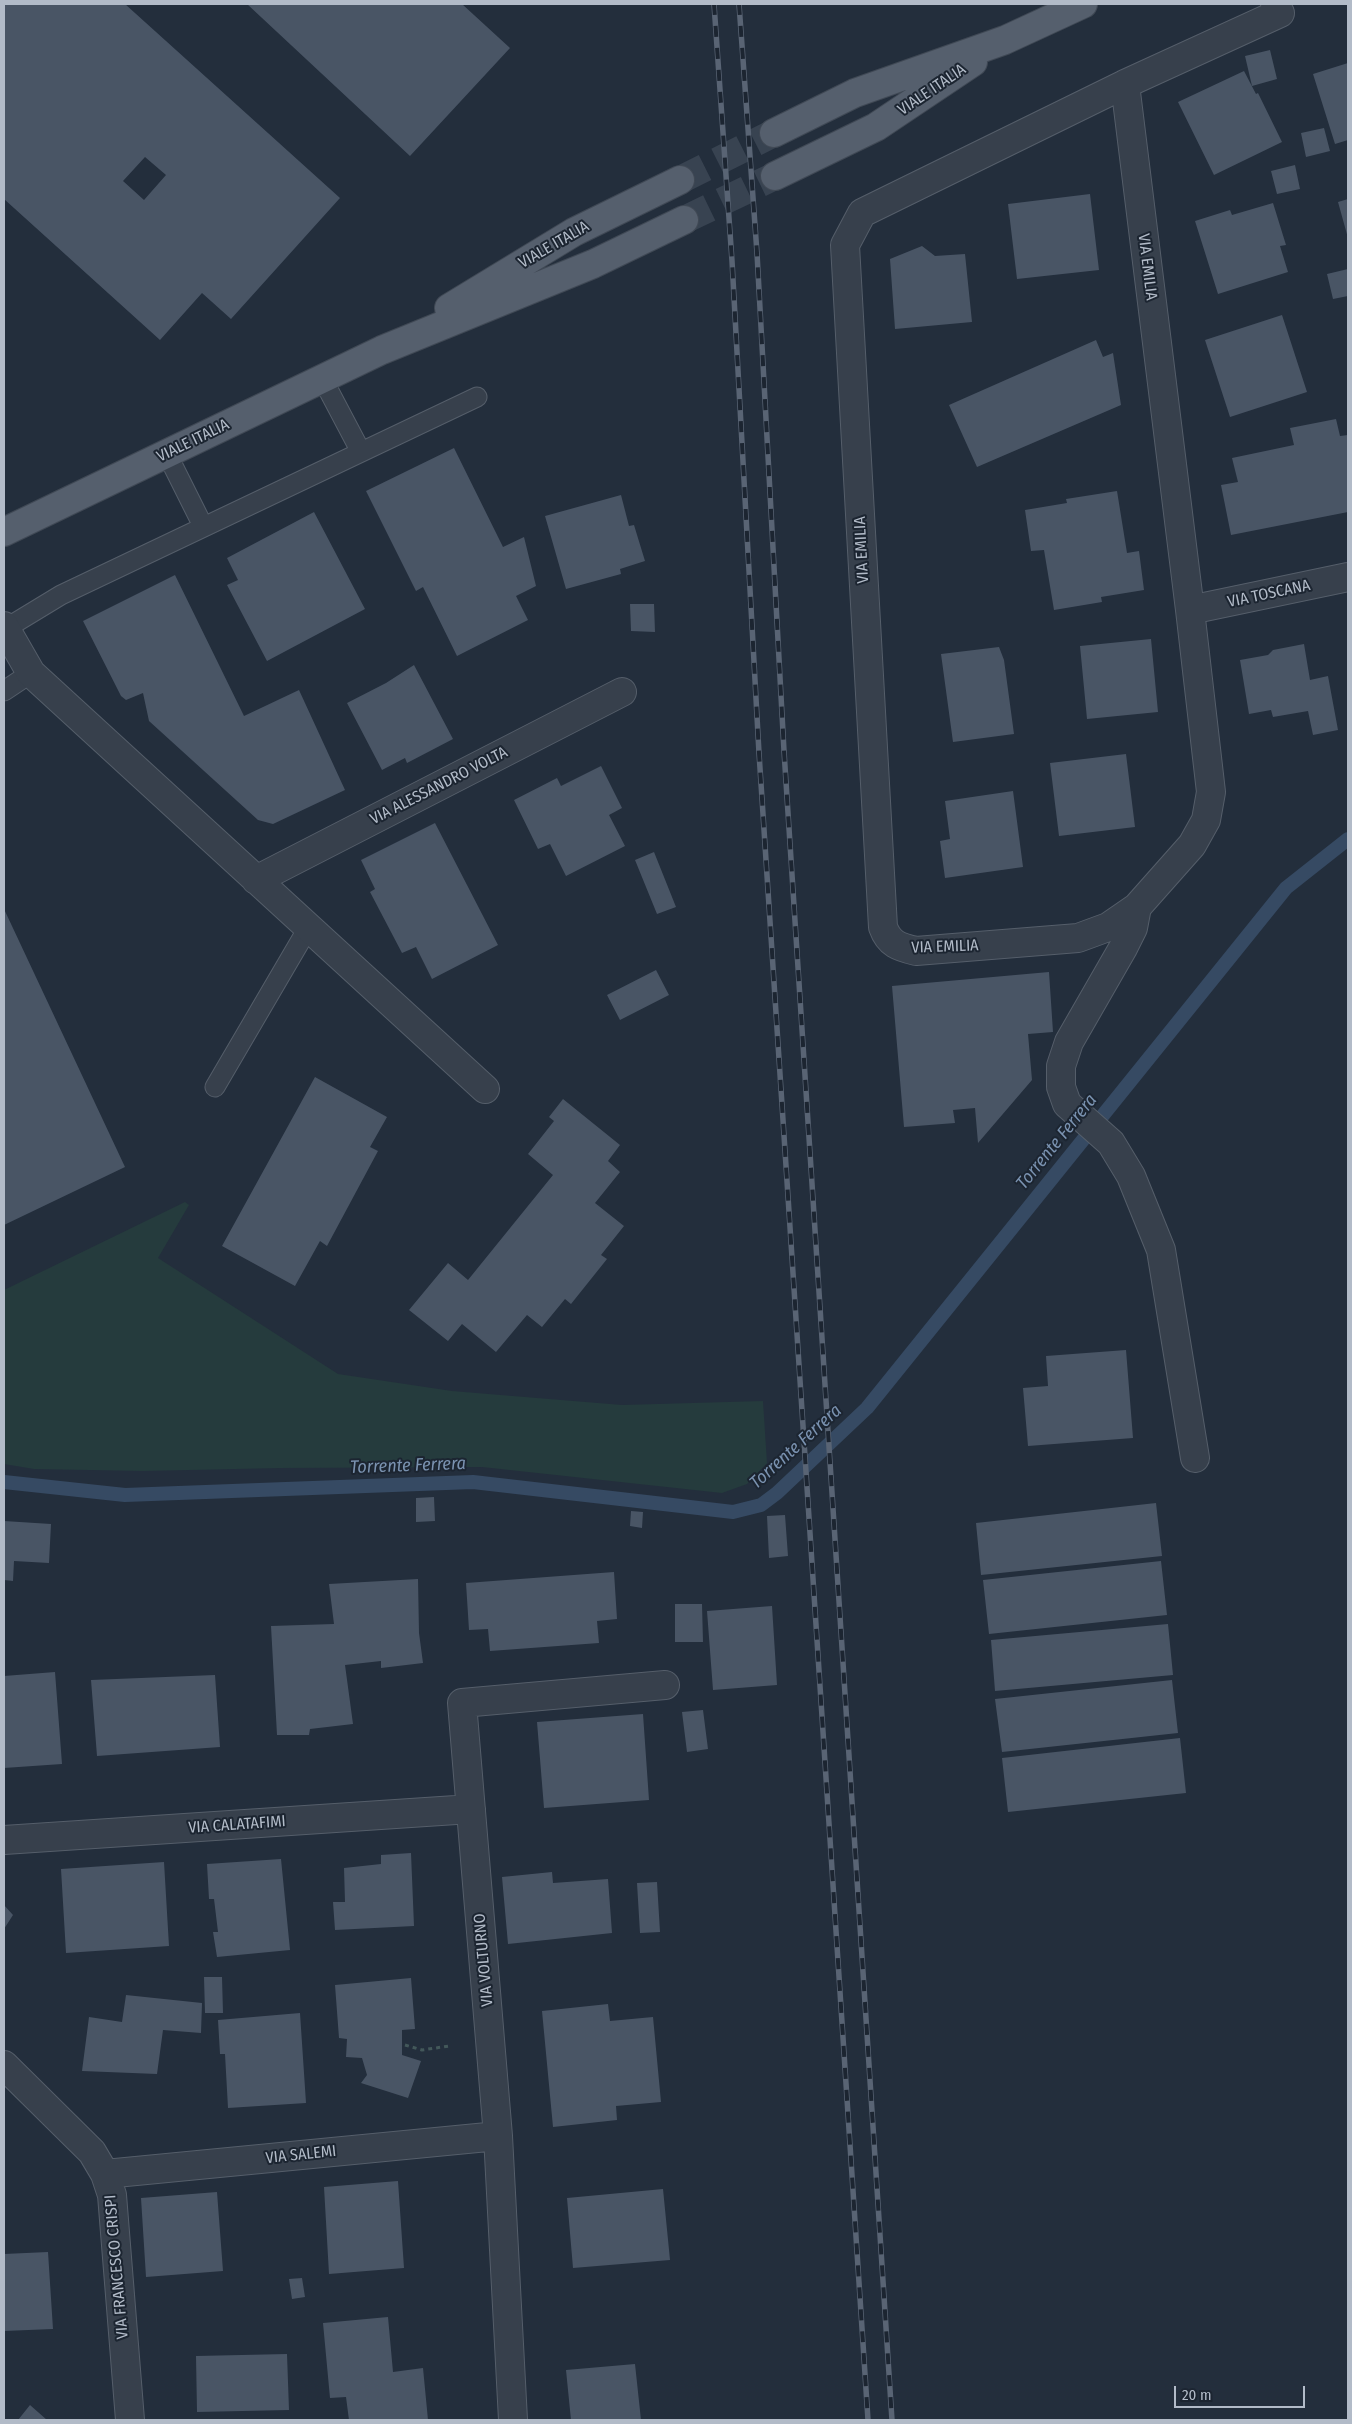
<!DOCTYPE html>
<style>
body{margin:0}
#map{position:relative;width:1352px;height:2424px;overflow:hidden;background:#232e3c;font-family:"Fira Sans Condensed",sans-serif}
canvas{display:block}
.frame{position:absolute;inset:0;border:5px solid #b2bbc8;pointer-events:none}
.scale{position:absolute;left:1174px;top:2386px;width:131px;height:22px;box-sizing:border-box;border:2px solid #b2bbc8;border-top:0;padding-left:6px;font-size:15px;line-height:18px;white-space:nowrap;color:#b2bbc8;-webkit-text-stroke:4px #1c2531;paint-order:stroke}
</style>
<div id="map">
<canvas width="1352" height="2424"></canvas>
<div class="frame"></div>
<div class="scale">20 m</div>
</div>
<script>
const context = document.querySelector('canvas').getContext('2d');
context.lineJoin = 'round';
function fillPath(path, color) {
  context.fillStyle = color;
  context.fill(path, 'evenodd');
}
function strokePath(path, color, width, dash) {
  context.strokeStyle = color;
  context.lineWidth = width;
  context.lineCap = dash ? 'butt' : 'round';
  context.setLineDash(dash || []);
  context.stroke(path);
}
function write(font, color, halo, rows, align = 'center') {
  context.font = font + ' "Fira Sans Condensed",sans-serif';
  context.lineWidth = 4;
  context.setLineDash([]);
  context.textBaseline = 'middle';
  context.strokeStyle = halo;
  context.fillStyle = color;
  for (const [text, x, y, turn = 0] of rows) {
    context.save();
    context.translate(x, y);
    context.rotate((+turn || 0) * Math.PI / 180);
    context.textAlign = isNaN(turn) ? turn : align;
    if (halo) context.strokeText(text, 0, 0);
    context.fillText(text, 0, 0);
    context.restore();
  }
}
const green = new Path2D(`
 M 185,1202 L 189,1205 L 158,1258 L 338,1374 L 452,1391 L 622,1405 L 763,1401 L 767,1463 L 747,1484 L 722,1493 L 482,1467 L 282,1468 L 143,1471 L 34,1469 L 4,1464 L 4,1290 Z`);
const stream = new Path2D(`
 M 4,1482 L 125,1495 L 473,1482 L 733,1512 L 761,1505 L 777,1493 L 867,1408 L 1286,888 L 1348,839`);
const building = new Path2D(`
 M 4,4 L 125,4 L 340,198 L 231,319 L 202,293 L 160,340 L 4,199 ZM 145,157 L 166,175 L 144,200 L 123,181 Z
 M 247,4 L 462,4 L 510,48 L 410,156 Z
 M 1270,50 L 1277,79 L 1252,86 L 1245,56 Z
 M 1348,63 L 1348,140 L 1335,144 L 1313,74 Z
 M 1244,71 L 1256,94 L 1258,93 L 1282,142 L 1214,175 L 1178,102 Z
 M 1324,128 L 1330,151 L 1306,157 L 1301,133 Z
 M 1295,165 L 1300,189 L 1277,194 L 1271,171 Z
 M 1090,194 L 1099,270 L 1017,279 L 1008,204 Z
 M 1348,199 L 1348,238 L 1338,202 Z
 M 1273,203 L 1286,245 L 1280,246 L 1288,272 L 1218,294 L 1195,221 L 1230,210 L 1232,215 Z
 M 922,246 L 935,256 L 965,254 L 972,322 L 895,329 L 890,259 Z
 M 1348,269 L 1348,296 L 1333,299 L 1327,274 Z
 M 1282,315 L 1307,392 L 1230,417 L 1205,340 Z
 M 1096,340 L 1103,357 L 1113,353 L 1121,405 L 977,467 L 949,405 Z
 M 1336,419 L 1340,436 L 1348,435 L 1348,512 L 1231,535 L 1221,485 L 1238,482 L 1232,458 L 1294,445 L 1290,428 Z
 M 454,448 L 503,547 L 524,537 L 536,586 L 516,596 L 528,620 L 457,656 L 423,587 L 416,591 L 366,491 Z
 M 1117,491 L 1127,553 L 1139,551 L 1144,590 L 1101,597 L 1102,602 L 1054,610 L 1044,550 L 1031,551 L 1025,510 L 1067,503 L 1066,499 Z
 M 621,495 L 629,526 L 634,525 L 645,561 L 620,569 L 621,574 L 566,589 L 545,516 Z
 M 314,512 L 365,609 L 267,661 L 227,585 L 238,580 L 227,558 Z
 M 175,575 L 244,716 L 299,690 L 345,790 L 273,824 L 258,820 L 149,721 L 143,693 L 126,700 L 121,696 L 83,621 Z
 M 630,604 L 654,604 L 655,632 L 631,631 Z
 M 1151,639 L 1158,712 L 1087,719 L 1080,646 Z
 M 1304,644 L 1310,680 L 1328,676 L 1338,730 L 1313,735 L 1308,711 L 1273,717 L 1271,710 L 1249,714 L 1240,660 L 1268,655 L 1273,650 Z
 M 999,647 L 1004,660 L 1014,734 L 953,742 L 941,654 Z
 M 414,665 L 453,739 L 407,763 L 405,758 L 382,770 L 347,703 L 386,683 Z
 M 1126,754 L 1135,827 L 1059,836 L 1050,763 Z
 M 601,766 L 622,808 L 609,815 L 625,846 L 566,876 L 550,844 L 538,849 L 514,800 L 557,778 L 561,786 Z
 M 1013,791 L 1023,867 L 945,878 L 940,841 L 950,839 L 945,801 Z
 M 435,823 L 498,945 L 432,979 L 416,947 L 402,953 L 370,892 L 375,889 L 361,860 Z
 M 654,852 L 676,907 L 657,914 L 635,860 Z
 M 4,909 L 125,1167 L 4,1225 Z
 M 656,970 L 669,995 L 620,1020 L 607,995 Z
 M 1049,972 L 1053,1032 L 1028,1034 L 1032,1080 L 978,1143 L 975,1108 L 953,1110 L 955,1123 L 904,1127 L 892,986 Z
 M 315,1077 L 387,1117 L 370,1147 L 378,1151 L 327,1246 L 320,1241 L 295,1286 L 222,1246 Z
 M 563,1099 L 620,1145 L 608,1161 L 620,1172 L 595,1203 L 624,1226 L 601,1255 L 607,1259 L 571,1304 L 565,1299 L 542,1327 L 527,1315 L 496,1352 L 462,1324 L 448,1341 L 409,1310 L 448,1263 L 468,1280 L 553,1175 L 528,1154 L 554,1121 L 549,1117 Z
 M 1126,1350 L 1133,1438 L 1028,1446 L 1023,1388 L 1048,1386 L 1046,1356 Z
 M 434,1497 L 435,1521 L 416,1522 L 416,1498 Z
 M 1156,1503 L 1162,1556 L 981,1575 L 976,1523 Z
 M 631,1511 L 643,1512 L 642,1528 L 630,1526 Z
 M 785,1515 L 788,1556 L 769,1558 L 767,1516 Z
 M 4,1521 L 51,1524 L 49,1563 L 14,1561 L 13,1581 L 4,1580 Z
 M 1161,1561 L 1167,1615 L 989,1634 L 983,1580 Z
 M 614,1572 L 617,1619 L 597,1621 L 599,1643 L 490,1651 L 488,1629 L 469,1630 L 466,1583 Z
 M 418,1579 L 419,1633 L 423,1663 L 381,1668 L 381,1661 L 345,1665 L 353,1724 L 310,1729 L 309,1735 L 277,1735 L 271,1626 L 334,1624 L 329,1584 Z
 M 675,1604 L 702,1604 L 703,1642 L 675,1642 Z
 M 772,1606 L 777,1685 L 713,1690 L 707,1611 Z
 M 1168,1624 L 1173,1675 L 995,1691 L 991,1640 Z
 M 55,1672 L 62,1764 L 4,1768 L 4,1676 Z
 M 215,1675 L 220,1747 L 97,1756 L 91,1680 Z
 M 1172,1680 L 1178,1733 L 1002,1752 L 995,1699 Z
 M 703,1710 L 708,1749 L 687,1752 L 682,1712 Z
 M 643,1714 L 649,1800 L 544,1808 L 537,1722 Z
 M 1180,1738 L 1186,1793 L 1008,1812 L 1002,1758 Z
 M 411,1853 L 414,1926 L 335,1930 L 333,1902 L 345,1902 L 344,1868 L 381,1864 L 381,1855 Z
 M 281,1859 L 290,1950 L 217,1957 L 213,1932 L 218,1932 L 214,1899 L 209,1899 L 207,1864 Z
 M 164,1862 L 169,1946 L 66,1953 L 61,1869 Z
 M 552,1872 L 553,1883 L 608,1879 L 612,1933 L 508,1944 L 502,1877 Z
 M 657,1882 L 660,1932 L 640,1933 L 637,1883 Z
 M 4,1905 L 13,1915 L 4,1929 Z
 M 204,1977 L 222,1977 L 223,2013 L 205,2013 Z
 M 411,1978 L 415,2029 L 402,2030 L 402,2055 L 421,2061 L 408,2098 L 361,2083 L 367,2075 L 362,2058 L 346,2057 L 347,2039 L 339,2038 L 335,1985 Z
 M 126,1995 L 202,2003 L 201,2033 L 163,2030 L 157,2074 L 82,2071 L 89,2017 L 122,2022 Z
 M 608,2004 L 610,2021 L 653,2017 L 661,2102 L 616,2106 L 617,2120 L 553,2127 L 542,2011 Z
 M 300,2013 L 306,2103 L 228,2108 L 225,2054 L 220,2054 L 218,2020 Z
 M 398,2181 L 404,2268 L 329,2274 L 324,2187 Z
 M 663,2189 L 670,2260 L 573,2268 L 567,2198 Z
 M 217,2192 L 223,2271 L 146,2277 L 141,2198 Z
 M 48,2252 L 53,2329 L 4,2331 L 4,2254 Z
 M 302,2278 L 305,2297 L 292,2299 L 289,2279 Z
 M 388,2317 L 393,2372 L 423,2368 L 428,2420 L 349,2420 L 346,2397 L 330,2398 L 323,2323 Z
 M 287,2354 L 289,2410 L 197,2412 L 196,2356 Z
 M 635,2364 L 641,2420 L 571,2420 L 566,2370 Z
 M 30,2405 L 47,2420 L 18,2420 Z`);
const primaryTunnel = new Path2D(`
 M 680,180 L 774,133
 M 684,220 L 775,176`);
const path = new Path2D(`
 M 405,2045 L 422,2050 L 449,2046`);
const lane = new Path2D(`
 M 322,378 L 361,452
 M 167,454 L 203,526
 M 5,629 L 61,595 L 477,397
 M 4,691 L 31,673
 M 215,1087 L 308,928`);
const street = new Path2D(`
 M 1125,84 L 1190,610 L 1211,792 L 1206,820 L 1192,845 L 1137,907 L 1108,927 L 1078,938 L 916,951 C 899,947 889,944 883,927 L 845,245 L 862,213 L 1125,84 L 1280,13 L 1275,4
 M 1190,610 L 1348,577
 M 4,626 L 31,673 L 485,1089
 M 256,880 L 622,692
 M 1137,907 L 1133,928 L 1123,948 L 1069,1042 L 1061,1066 L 1061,1087 L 1067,1104 L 1111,1143 L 1131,1176 L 1161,1250 L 1195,1458
 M 4,1840 L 471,1809
 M 4,2065 L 92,2152 L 105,2174 L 112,2195 L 130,2420
 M 105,2174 L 498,2136
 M 513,2420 L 498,2136 L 462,1703 L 665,1685`);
const primary = new Path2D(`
 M 774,133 L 855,93 L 1005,40 L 1083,4
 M 775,176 L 876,127 L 973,62
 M 449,308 L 574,232 L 680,180
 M 4,532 L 382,350 L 593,264 L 684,220`);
const rail = new Path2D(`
 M 714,4 L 732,261 L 759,753 L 868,2420
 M 739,4 L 757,253 L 784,751 L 892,2420`);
const streetNames = [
 ["VIALE ITALIA",932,90,-34],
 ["VIALE ITALIA",554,245,-30],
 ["VIA EMILIA",1147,267,83],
 ["VIALE ITALIA",193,441,-26],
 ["VIA EMILIA",862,550,-93],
 ["VIA TOSCANA",1269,594,-12],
 ["VIA ALESSANDRO VOLTA",439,786,-27],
 ["VIA EMILIA",945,947,-2],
 ["VIA CALATAFIMI",237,1825,-4],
 ["VIA VOLTURNO",484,1960,-95],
 ["VIA SALEMI",301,2155,-6],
 ["VIA FRANCESCO CRISPI",117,2267,-95]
];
const waterNames = [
 ["Torrente Ferrera",1057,1142,-51],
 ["Torrente Ferrera",796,1447,-42],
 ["Torrente Ferrera",408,1466,-2]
];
fillPath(green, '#253b3d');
strokePath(stream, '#364a63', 14);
fillPath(building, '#495565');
strokePath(primaryTunnel, '#384351', 28, [28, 14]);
strokePath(lane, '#555e6a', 21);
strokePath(street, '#555e6a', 30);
strokePath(primary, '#404955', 30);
strokePath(path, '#43585a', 3, [4, 4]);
strokePath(lane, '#37404c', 19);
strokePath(street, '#37404c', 28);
strokePath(primary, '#555f6d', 28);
strokePath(rail, '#596474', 5.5);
strokePath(rail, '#1c2531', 4, [11]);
write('16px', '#b2bbc8', '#1c2531', streetNames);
write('italic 18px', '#7a92b0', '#1c2531', waterNames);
</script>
